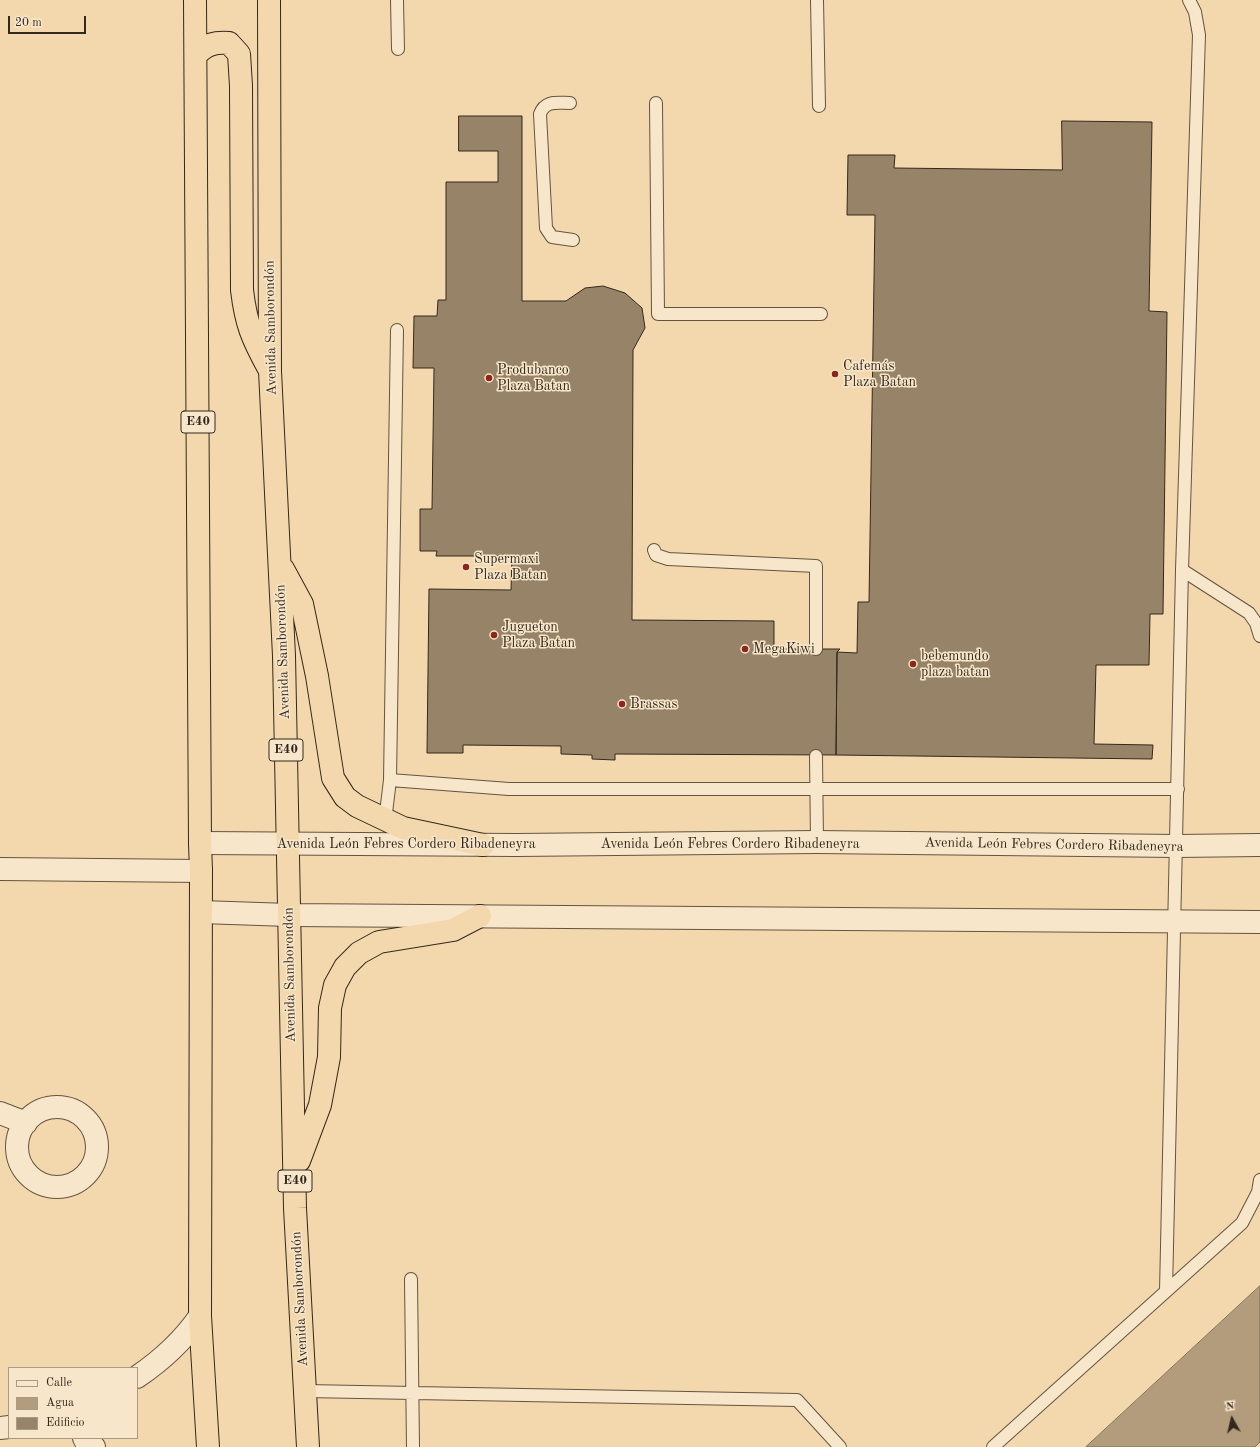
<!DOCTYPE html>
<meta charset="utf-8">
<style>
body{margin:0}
#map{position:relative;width:1260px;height:1447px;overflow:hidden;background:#f3d8ad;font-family:"Old Standard TT",serif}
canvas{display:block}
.legend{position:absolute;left:8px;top:1367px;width:130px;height:72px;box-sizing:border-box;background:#f7e6ca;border:1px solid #a99a85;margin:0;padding:5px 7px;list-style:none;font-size:12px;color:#33281d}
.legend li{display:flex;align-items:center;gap:8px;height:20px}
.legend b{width:20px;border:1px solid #a99a85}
.north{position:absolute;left:1212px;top:1399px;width:40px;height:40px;-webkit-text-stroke:3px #f7e6ca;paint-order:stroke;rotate:352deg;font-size:11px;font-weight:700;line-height:16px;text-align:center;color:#33281d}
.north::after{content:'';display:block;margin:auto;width:14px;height:18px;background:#33281d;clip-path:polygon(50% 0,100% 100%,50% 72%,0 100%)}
.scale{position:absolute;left:8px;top:16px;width:78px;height:18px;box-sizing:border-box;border:2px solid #33281d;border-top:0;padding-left:5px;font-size:12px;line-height:14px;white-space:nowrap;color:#33281d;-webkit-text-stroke:3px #f7e6ca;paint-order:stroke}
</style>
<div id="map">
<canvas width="1260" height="1447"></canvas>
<ul class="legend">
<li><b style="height:5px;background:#f7e6ca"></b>Calle</li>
<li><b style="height:11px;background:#b29c7c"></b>Agua</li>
<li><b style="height:11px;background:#978468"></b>Edificio</li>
</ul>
<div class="north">N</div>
<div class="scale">20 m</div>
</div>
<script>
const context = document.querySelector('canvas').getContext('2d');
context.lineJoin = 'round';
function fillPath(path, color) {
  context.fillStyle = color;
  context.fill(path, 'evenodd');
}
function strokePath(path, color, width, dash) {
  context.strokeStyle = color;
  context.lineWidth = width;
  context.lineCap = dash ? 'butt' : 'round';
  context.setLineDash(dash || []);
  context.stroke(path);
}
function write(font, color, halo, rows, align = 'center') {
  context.font = font + ' "Old Standard TT",serif';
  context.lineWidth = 3;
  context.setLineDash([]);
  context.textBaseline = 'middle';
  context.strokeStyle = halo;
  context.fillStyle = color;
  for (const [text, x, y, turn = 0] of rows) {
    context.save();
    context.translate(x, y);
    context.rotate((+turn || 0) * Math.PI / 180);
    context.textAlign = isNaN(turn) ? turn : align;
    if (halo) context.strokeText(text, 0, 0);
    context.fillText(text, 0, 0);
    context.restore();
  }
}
const water = new Path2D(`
 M 1260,1286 L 1260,1442 L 1255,1447 L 1086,1447 Z`);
const building = new Path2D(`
 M 459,116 L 522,116 L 522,301 L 566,301 L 585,288 L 603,286 L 625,293 L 642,308 L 645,328 L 633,350 L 632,620 L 774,621 L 774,649 L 840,649 L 837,652 L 836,755 L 615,754 L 615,760 L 592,759 L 592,755 L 561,754 L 561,746 L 463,745 L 463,753 L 427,753 L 429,589 L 511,590 L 512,556 L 436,556 L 437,551 L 420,551 L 420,509 L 432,509 L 434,368 L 413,368 L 414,316 L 437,316 L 438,300 L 446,300 L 446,182 L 498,182 L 498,151 L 459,151 Z
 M 1062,121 L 1152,122 L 1149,311 L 1167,312 L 1163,614 L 1150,614 L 1149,665 L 1096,665 L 1094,744 L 1153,745 L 1152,759 L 836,755 L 837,652 L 857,653 L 858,602 L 869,602 L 875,215 L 847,215 L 848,155 L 895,155 L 894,168 L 1062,170 Z`);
const service = new Path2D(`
 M 397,0 L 398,49
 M 817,0 L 819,106
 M 570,103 C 557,103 545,100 540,114 L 546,228 L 552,237 L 573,240
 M 656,103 L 658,314 L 821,314
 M 397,330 L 390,780 L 509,789 L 1178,789
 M 654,550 L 656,555 L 668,559 L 816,566 L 816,649
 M 1182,570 L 1249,613 L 1256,623 L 1260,636
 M 816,756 L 817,842
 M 385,821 L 390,780
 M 411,1279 L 413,1447
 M 1166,1291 L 1182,570 L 1199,35 L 1195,12 L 1189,0
 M 305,1391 L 797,1400 L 840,1447
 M 993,1447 L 1242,1223 L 1258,1192 L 1260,1180`);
const minor = new Path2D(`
 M 0,869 L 201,871
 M17 1147a40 40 0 1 1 80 0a40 40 0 1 1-80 0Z
 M 0,1113 L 26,1123
 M 137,1377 C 162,1360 183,1341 200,1316
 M 0,1428 L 9,1427
 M 84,1438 L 86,1442 L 94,1447`);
const tertiary = new Path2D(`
 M 200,843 L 516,845 L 817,842 L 1177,846 L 1260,845
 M 201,912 L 289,915 L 1260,922`);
const trunk = new Path2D(`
 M 195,0 L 200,843 L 201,871 L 200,1316 L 208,1447
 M 269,0 L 270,371 L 284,656 L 295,1208 L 308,1447
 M 196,55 C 206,44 215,42 229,43 L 239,54 L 241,86 L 242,290 C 246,324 252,338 269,369
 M 283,569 L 302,604 L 317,676 L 333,778 L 345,797 L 357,806 L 403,828 L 483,845
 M 299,1161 L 320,1105 L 329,1057 L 330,1008 L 335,985 L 345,967 L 359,953 L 379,942 L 453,930 L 480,916`);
const markers = [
 [835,374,4,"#8f2418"],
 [489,378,4,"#8f2418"],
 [466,567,4,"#8f2418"],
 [494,635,4,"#8f2418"],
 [745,649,4,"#8f2418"],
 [913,664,4,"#8f2418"],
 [622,704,4,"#8f2418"]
];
const shields = [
 [198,422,34],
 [286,750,34],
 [295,1181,34]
];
const shieldNames = [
 ["E40",198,422],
 ["E40",286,750],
 ["E40",295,1181]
];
const streetNames = [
 ["Avenida Samborondón",271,328,-91],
 ["Avenida Samborondón",283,652,-92],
 ["Avenida León Febres Cordero Ribadeneyra",406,844],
 ["Avenida León Febres Cordero Ribadeneyra",730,844],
 ["Avenida León Febres Cordero Ribadeneyra",1054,845,1],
 ["Avenida Samborondón",290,975,-91],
 ["Avenida Samborondón",300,1299,-93]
];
const poiNames = [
 ["Cafemás",843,366],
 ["Plaza Batan",843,382],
 ["Produbanco",497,370],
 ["Plaza Batan",497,386],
 ["Supermaxi",474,559],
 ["Plaza Batan",474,575],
 ["Jugueton",502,627],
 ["Plaza Batan",502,643],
 ["MegaKiwi",753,649],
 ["bebemundo",921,656],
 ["plaza batan",921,672],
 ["Brassas",630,704]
];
fillPath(water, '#b29c7c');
strokePath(water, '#7f6e56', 1);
fillPath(building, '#978468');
strokePath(building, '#33281d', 1);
strokePath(service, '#635441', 14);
strokePath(minor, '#635441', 24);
strokePath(tertiary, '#635441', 24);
strokePath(trunk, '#33281d', 24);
strokePath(service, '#f7e6ca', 12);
strokePath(minor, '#f7e6ca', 22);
strokePath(tertiary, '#f7e6ca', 22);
strokePath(trunk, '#f3d8ad', 22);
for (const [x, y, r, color] of markers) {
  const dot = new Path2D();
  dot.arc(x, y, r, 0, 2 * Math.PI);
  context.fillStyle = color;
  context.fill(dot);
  strokePath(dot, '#f7e6ca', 1.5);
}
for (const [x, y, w] of shields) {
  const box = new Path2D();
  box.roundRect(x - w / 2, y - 11, w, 22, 3);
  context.fillStyle = '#f7e6ca';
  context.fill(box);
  strokePath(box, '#33281d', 1);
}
write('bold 13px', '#33281d', null, shieldNames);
write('14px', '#33281d', '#f7e6ca', streetNames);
write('14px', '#33281d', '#f7e6ca', poiNames, 'left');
</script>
